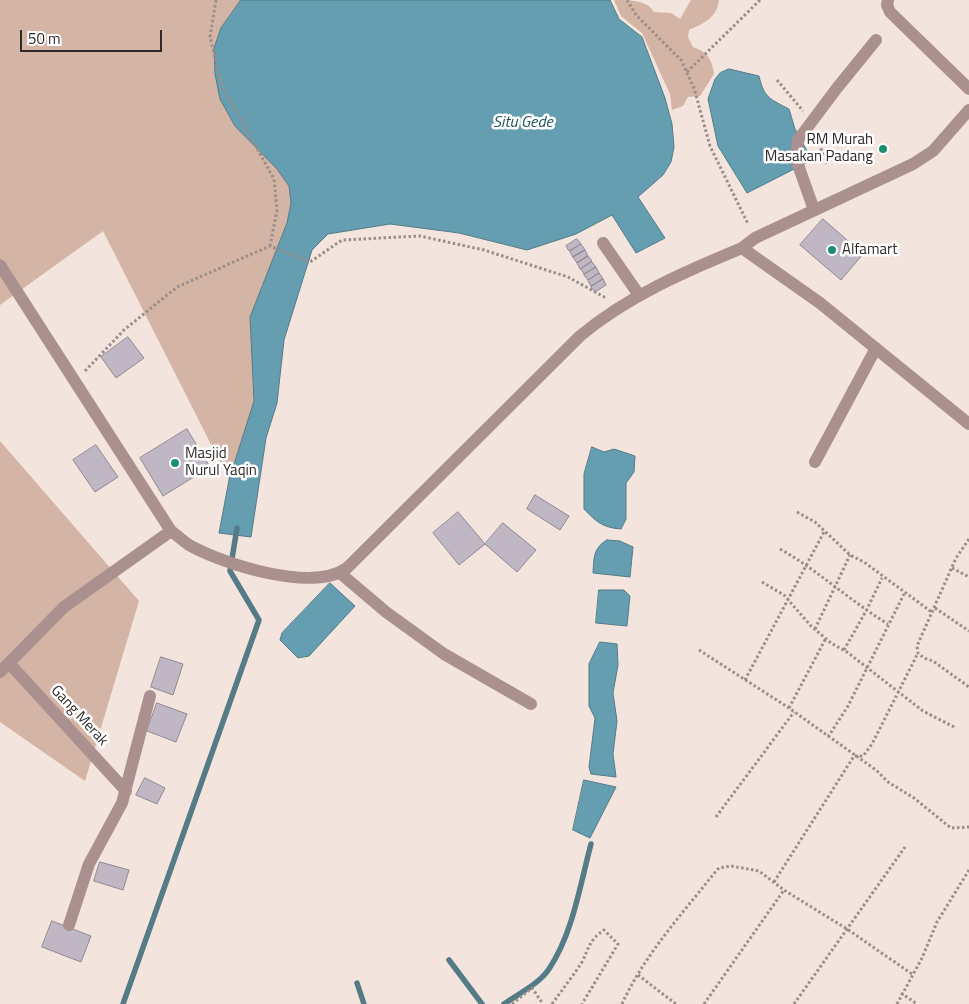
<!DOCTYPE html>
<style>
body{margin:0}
#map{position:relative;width:969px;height:1004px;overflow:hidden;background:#f3e4dd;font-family:"Titillium Web",sans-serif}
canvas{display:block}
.scale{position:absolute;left:20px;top:30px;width:142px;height:22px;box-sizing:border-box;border:2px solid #2f2927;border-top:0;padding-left:6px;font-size:15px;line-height:18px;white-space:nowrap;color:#2f2927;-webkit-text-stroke:4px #fff;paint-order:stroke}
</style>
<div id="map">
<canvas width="969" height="1004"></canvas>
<div class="scale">50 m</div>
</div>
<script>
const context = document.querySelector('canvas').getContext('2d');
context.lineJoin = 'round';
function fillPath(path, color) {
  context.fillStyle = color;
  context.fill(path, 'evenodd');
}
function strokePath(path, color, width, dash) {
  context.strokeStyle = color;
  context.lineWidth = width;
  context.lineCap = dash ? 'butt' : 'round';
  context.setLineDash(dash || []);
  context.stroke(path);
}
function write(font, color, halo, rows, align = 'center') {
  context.font = font + ' "Titillium Web",sans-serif';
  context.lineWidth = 5;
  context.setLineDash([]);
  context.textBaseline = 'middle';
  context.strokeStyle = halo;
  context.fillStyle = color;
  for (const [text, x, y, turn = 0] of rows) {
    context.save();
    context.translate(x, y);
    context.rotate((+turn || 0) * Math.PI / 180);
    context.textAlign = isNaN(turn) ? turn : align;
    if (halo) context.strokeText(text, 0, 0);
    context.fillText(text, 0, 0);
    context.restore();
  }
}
const green = new Path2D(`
 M 0,0 L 241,0 L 221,28 L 235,126 L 277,169 L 289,186 L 291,203 L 287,223 L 250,317 L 254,401 L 229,480 L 103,231 L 0,305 Z
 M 614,0 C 631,0 647,0 654,12 L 671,13 L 680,19 L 691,0 L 719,0 C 717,18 703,24 689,30 L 688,37 L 693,47 C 707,52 712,59 714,74 L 700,96 L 688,97 L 683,106 L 672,110 L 670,94 L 642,33 L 621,16 Z
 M 0,441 L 139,601 L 85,781 L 0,722 Z`);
const water = new Path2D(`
 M 241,0 L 610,0 L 619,19 L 642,37 L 665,98 L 672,124 L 674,147 L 671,162 L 663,175 L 638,197 L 665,238 L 636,253 L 612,215 L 576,234 L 527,250 L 459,233 L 390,224 L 328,234 L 312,250 L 284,340 L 277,403 L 266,438 L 251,537 L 219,533 L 229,480 L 254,401 L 250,317 L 287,223 L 291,203 L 289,186 L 277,169 L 235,126 L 220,99 L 215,74 L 214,48 L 221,28 Z
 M 729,69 L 759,76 C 764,98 770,99 789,109 L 795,129 L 812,160 L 747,193 L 718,146 L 708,99 L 715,79 L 720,73 Z
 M 592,447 L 604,452 L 614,449 L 635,456 L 634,472 L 626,483 L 626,519 L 621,529 C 604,528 596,522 584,509 L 584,474 Z
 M 607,540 L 620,541 L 633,547 L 630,577 L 593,573 C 594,558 593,548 607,540 Z
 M 330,583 L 355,606 L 309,656 L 298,658 L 280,640 L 282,633 Z
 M 599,590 L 624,590 L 630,596 L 627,626 L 596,623 Z
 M 600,642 L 617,644 L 618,665 L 613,693 L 617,721 L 613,754 L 616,777 L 591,774 L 589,767 L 595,718 L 589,706 L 589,664 Z
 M 584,780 L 616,787 L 590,838 L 573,830 Z`);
const stream = new Path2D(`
 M 449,960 L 482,1004
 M 357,983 L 364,1004
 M 123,1004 L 259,620 L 230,571 L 237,528
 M 504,1004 C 518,994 539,984 549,969 C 573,933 580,885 591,844`);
const building = new Path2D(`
 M 823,219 L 863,254 L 841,280 L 800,245 Z
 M 577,239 L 581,244 L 569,251 L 566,246 Z
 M 581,244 L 585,250 L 573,257 L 570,252 Z
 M 585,250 L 588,256 L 577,263 L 573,257 Z
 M 588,256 L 592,261 L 580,269 L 577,263 Z
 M 592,262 L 596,267 L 584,274 L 581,269 Z
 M 596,267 L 599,273 L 588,280 L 584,275 Z
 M 599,273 L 603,279 L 591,286 L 588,281 Z
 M 603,279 L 606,285 L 595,292 L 591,287 Z
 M 128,337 L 144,358 L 116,378 L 101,357 Z
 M 187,429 L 210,467 L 163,496 L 140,458 Z
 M 96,445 L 118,477 L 95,492 L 73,460 Z
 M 535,495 L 569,516 L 560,530 L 527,509 Z
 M 458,512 L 485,544 L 459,565 L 433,533 Z
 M 503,523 L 536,550 L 517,572 L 485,544 Z
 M 161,657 L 183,664 L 173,695 L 151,687 Z
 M 157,703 L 187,714 L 176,742 L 147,731 Z
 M 145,778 L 165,788 L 157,804 L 136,795 Z
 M 100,862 L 129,870 L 123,890 L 94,881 Z
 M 52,921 L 91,936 L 81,962 L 42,947 Z`);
const path = new Path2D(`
 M 216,0 L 210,37 L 223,88 L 274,179 L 277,210 L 270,246
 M 627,0 L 636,15 L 681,60 L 694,88 L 710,146 L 748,224
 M 687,72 L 760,0
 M 777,80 L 803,111
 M 817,139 L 827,164
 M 85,371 L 124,330 L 177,287 L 270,246 L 310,262 L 342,240 L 420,236 L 484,250 L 568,277 L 606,298
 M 797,512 L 815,522 L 850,555 L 864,562 L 933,613
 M 969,539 L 956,558 L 917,646 L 918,653 L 924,658 L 933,661 L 969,687
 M 780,549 C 819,571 850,601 888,624
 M 952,568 L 969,577
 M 762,582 L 784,595 L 811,626 L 831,643 L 847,652 L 923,711 L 956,728
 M 935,608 L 969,631
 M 815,629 L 850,555
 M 699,650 L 789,708 L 876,770 L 888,782 L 914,798 L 951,828 L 969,827
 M 844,650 L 866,611 L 882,578
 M 745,680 L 824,532
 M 789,708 L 826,638
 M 828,737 L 848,706 L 904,594
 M 716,817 L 794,712
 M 774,882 L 854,756 L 863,756 L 872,744 L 918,653
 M 638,975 L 676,1004
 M 901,993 L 917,1004
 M 512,1004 L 532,988 L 543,1004
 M 552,1004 C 562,990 573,976 582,962 C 589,948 589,940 604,930 L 618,944 L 582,1004
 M 622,1004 C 645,954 682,914 716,871 L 719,868 L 731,866 L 759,871 L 784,890 L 847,929 L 912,974
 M 704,1004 L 784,890
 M 794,1004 L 905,847
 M 897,1004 L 922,958 L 937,922 L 969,870`);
const minor = new Path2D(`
 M 888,0 L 887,5 L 890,12 L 969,89
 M 814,210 L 796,159 L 798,140 L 837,88 L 876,40
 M 603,243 L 639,295
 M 742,248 L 820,303 L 969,424
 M 0,265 L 171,531 C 177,535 183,541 189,545 C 223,564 312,593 347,568 L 580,336 C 628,296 684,272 742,248 L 755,238 L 913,164 L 933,151 L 969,110
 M 815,462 L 876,348
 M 340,573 L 386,612 L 444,654 L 531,704
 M 9,663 L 126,791
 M 0,672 L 64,607 L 171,531
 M 69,925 L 89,864 L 122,803 L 150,696`);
const markers = [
 [883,149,5,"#1c8e70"],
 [832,250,5,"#1c8e70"],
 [175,463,5,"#1c8e70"]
];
const poiNames = [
 ["RM Murah",873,140,"right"],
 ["Masakan Padang",873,157,"right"],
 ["Alfamart",842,250],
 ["Masjid",185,454],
 ["Nurul Yaqin",185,471]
];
const streetNames = [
 ["Gang Merak",79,716,47]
];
const waterNames = [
 ["Situ Gede",523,123]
];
fillPath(green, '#d4b4a4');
fillPath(water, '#649eb0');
strokePath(water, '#547b87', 1);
strokePath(stream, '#547b87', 5.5);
fillPath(building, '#bfb7c3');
strokePath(building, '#8e8792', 1);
strokePath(path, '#998e89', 3, [2.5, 2.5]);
strokePath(minor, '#aa918f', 12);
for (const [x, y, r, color] of markers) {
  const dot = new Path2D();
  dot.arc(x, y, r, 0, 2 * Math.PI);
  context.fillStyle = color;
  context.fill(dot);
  strokePath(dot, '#fff', 2);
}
write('15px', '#2f2927', '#fff', poiNames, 'left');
write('15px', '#2f2927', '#fff', streetNames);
write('italic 16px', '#20515f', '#fff', waterNames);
</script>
